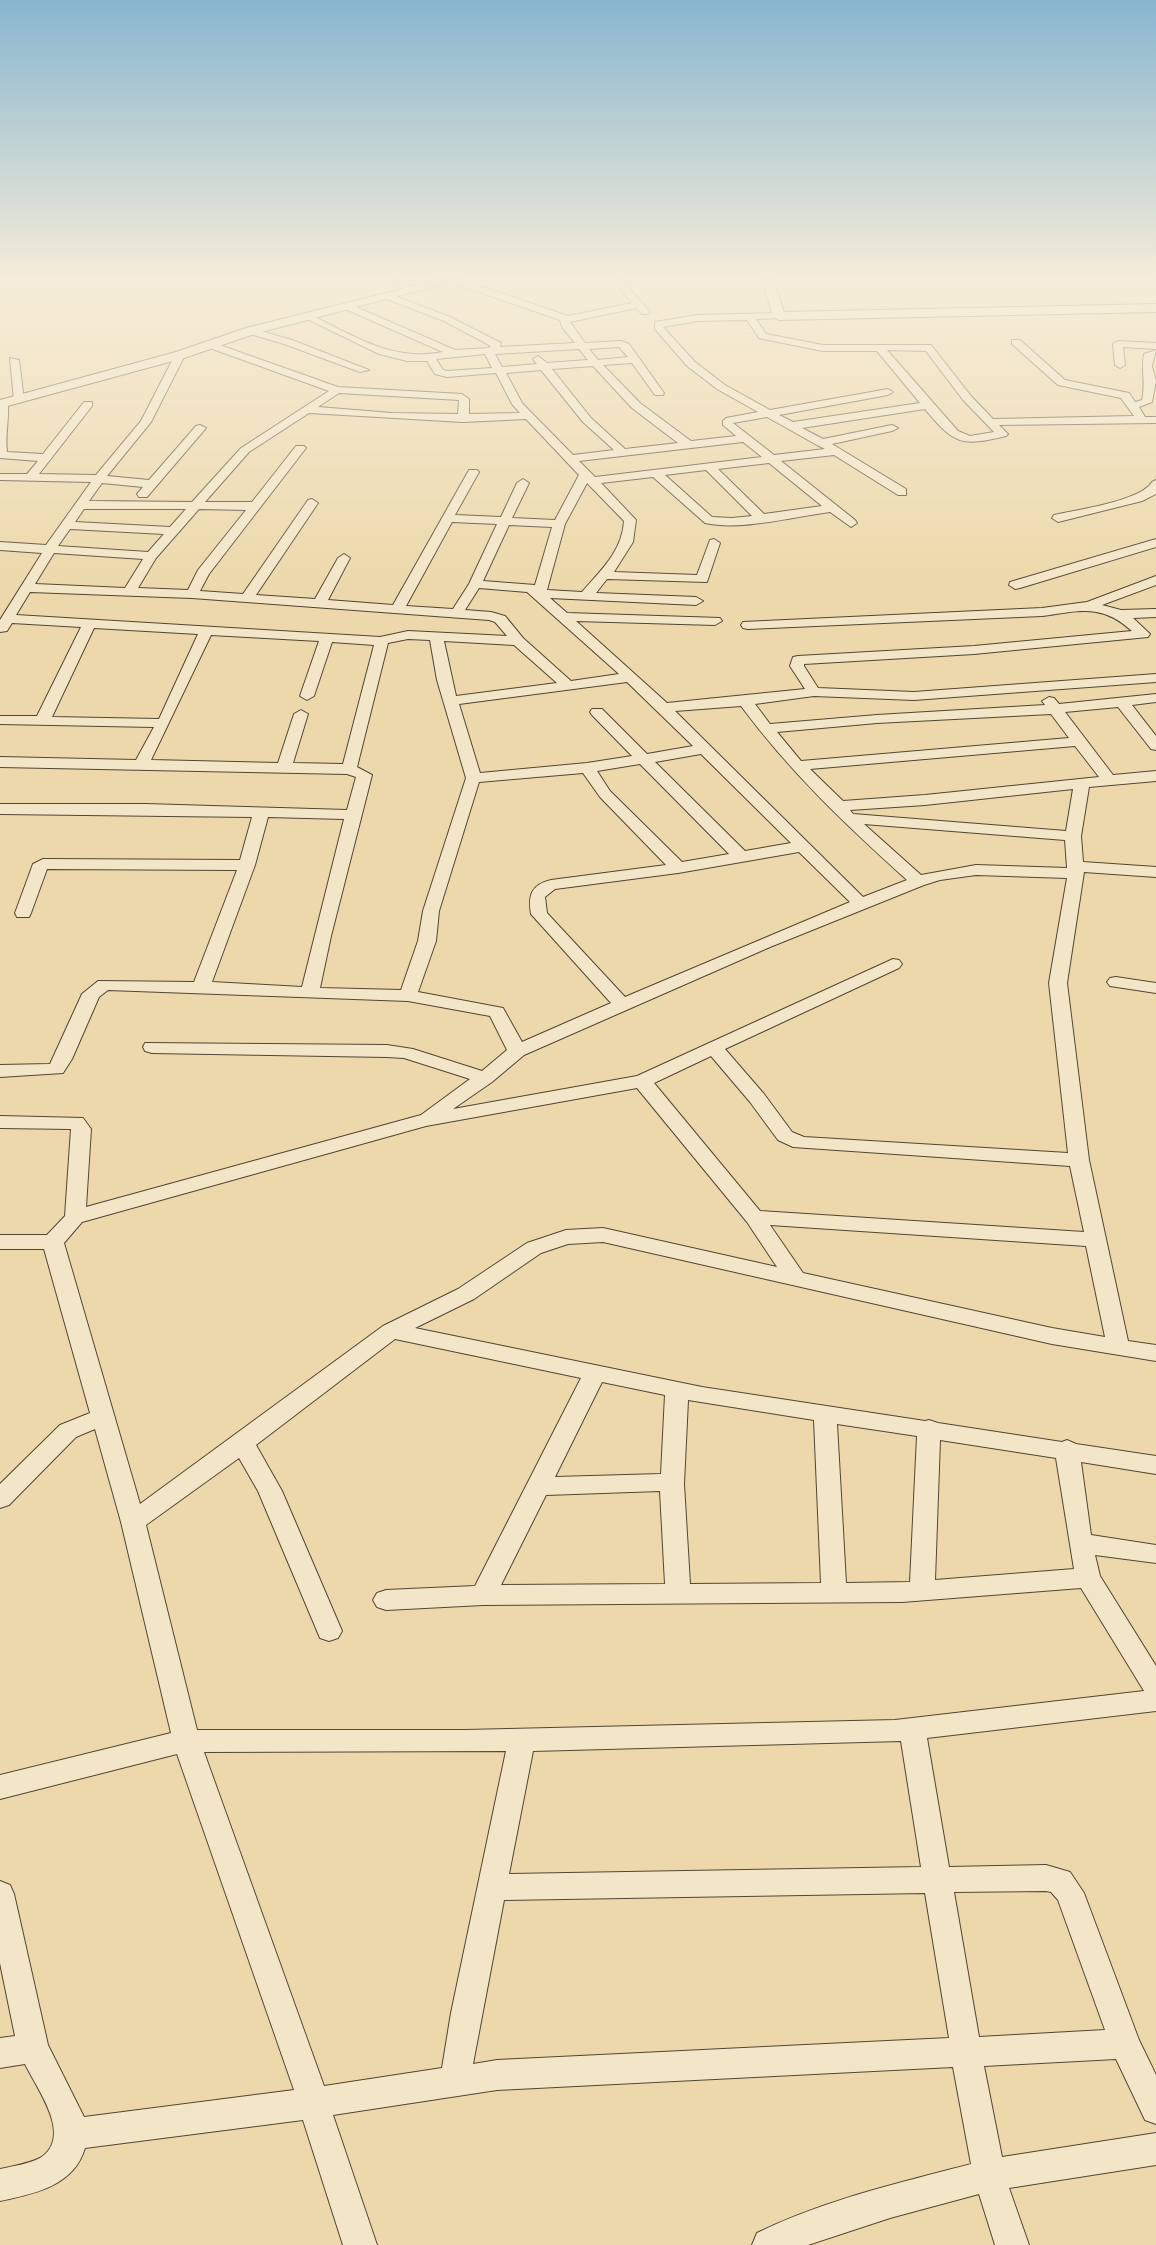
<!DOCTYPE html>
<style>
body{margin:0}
canvas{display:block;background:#ecd8aa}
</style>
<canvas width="1156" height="2245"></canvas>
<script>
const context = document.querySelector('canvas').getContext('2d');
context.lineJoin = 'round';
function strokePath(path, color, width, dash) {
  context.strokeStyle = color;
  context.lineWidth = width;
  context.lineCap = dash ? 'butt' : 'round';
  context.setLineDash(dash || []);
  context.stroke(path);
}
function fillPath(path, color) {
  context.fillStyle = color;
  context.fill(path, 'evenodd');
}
const minor = new Path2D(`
 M 388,278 L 399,278 L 417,290 L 409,292 Z
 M 449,278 L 457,278 L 568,316 L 632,303 L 611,278 L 620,278 L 650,312 L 648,314 L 642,314 L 636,308 L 570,322 L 585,343 L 621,341 L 629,344 L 664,393 L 663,395 L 655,395 L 632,363 L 603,365 L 640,403 L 691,441 L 736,436 L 723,425 L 723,421 L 726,418 L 758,412 L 717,389 L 687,366 L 655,329 L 655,322 L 698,315 L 779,313 L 784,316 L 782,318 L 756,319 L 766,334 L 823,345 L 931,345 L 971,396 L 993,419 L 1134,416 L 1121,398 L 1058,385 L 1012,344 L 1012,340 L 1020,340 L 1065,380 L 1129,393 L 1135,402 L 1142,400 C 1146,383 1141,370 1144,354 L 1156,350 L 1152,366 L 1156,381 L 1152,402 L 1139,407 L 1145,417 L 1156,417 L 1156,423 L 999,425 L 1008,434 L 1006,436 C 961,447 954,444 925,409 L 802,428 L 823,439 L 892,425 L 898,428 L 892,431 L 832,444 L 906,489 L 906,495 L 898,495 L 834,455 L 781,461 L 855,520 L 857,523 L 851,527 L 830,512 C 792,517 741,531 705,523 L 653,477 L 601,483 L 636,520 L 633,542 L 614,572 L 697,575 L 710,540 L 714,539 L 720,543 L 707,582 L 607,579 L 596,593 L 696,597 L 703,601 L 696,605 L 550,598 L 567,613 L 720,618 L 722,621 L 715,625 L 576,621 L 667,703 L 805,689 L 790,666 L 793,657 L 798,656 L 974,646 L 1132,631 C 1101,603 1080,611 1042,616 L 748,629 L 743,628 L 741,625 L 743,622 L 1042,608 L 1087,602 L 1156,576 L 1156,585 L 1102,605 L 1121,610 L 1156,609 L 1156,617 L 1133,618 L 1150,634 L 1148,637 L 974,654 L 804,664 L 804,666 L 818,688 L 914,692 L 1156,674 L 1156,682 L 914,700 L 814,696 L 755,704 L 770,724 L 877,715 L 1045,705 L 1042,701 L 1049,697 L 1054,698 L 1059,704 L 1156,694 L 1156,702 L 1132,705 L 1156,736 L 1156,750 L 1151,749 L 1118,707 L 1065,712 L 1113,775 L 1156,771 L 1156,781 L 1089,787 L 1081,836 L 1083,862 L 1156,867 L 1156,877 L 1084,872 L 1067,983 L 1089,1160 L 1128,1341 L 1156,1345 L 1156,1361 L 1052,1344 L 603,1242 L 568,1244 L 541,1253 L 474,1299 L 415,1328 L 702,1387 L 925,1421 L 929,1420 L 938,1423 L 1062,1442 L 1067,1440 L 1076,1444 L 1156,1456 L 1156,1474 L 1081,1462 L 1091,1535 L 1156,1545 L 1156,1563 L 1095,1555 L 1100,1576 L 1156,1666 L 1156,1711 L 927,1738 L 949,1867 L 1046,1865 L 1070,1872 L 1084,1893 L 1139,2040 L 1156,2075 L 1156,2124 L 1145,2120 L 1116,2059 L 984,2066 L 1002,2157 L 1156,2133 L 1156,2165 L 1009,2188 L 1029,2245 L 995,2245 L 979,2194 L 890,2218 L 808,2245 L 752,2245 L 757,2233 C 824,2200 899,2183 971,2164 L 953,2067 L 497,2090 L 333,2115 L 377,2245 L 343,2245 L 303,2120 L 85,2148 C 74,2186 34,2194 0,2201 L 0,2169 C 13,2166 29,2164 40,2158 C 74,2137 37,2089 25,2064 L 0,2068 L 0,2038 L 15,2036 L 0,1963 L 0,1881 L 10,1885 L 14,1894 L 48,2045 L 84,2117 L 294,2090 L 177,1754 L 0,1799 L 0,1775 L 171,1733 L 121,1522 L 95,1429 L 76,1437 L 9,1505 L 0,1508 L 0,1484 L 60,1425 L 90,1413 L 44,1249 L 0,1249 L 0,1235 L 47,1235 L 65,1216 L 71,1129 L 0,1128 L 0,1116 L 83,1118 L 91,1129 L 86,1207 L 421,1115 L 470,1079 L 404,1058 L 387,1057 L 152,1053 L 145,1051 L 143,1047 L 145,1043 L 387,1045 L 413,1049 L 482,1071 L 507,1050 L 490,1016 L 408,1001 L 108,990 L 99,997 L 72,1059 L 63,1073 L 0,1077 L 0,1065 L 50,1064 L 82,994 L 98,981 L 194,982 L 237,870 L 47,869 L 31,913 L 29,917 L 17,917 L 15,913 L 33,864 L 43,859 L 240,860 L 252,817 L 0,814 L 0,804 L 145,804 L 347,810 L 356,777 L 347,774 L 0,767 L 0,757 L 136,760 L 154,727 L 0,724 L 0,716 L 37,716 L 81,627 L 12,623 L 7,631 L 0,632 L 0,620 L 42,553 L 0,550 L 0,542 L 46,545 L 91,482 L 0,480 L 0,474 L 27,474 L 38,461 L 0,458 L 0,401 L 8,403 C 9,420 5,435 7,452 L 43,454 L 84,402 L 92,402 L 92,406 L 39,474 L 96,475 L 141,421 L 176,353 L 184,353 L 185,355 L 151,422 L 107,476 L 149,480 L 196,426 L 200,425 L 206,428 L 147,497 L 139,497 L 137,494 L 143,487 L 102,483 L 89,501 L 192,502 L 241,448 L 329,391 L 207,347 L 207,343 L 211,342 L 338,387 L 462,394 L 469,399 L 469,414 L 520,413 L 512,404 L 496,373 L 447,377 L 435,374 L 427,361 L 407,361 L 379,354 L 301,316 L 309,314 C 354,336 392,362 443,352 L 343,308 L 343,304 L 349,304 L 455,350 L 489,348 L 491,346 L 444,321 L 384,298 L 382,296 L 387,293 L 450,317 L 501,343 L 500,347 L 575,343 L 562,327 L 560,320 L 450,282 ZM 747,320 L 759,338 L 763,339 L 823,351 L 877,351 L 920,403 L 793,422 L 779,415 L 888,395 L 893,392 L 888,389 L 770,410 L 725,385 L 695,362 L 663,327 L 698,321 ZM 619,347 L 628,357 L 598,360 L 589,349 ZM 579,349 L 588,360 L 547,363 L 538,356 L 533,359 L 537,364 L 502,367 L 495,354 ZM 887,350 L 926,351 L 963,400 L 994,432 L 970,436 L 958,431 ZM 485,354 L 492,368 L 447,371 L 443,370 L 436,359 ZM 593,366 L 632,408 L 678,443 L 625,449 L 591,418 L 552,369 ZM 541,370 L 583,422 L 614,450 L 573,455 L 522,403 L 506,373 ZM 339,393 L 459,400 L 458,414 L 392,413 L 318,407 ZM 309,413 L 463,422 L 526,419 L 579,475 L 555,520 L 512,518 L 529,483 L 523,479 L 517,483 L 501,517 L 455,515 L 479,472 L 477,470 L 469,470 L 393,605 L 328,600 L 350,558 L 344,554 L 338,558 L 315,599 L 256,595 L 318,503 L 312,499 L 308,500 L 243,594 L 200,591 L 209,574 L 306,448 L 304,446 L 296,446 L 252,502 L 205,502 L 249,452 ZM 767,417 L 817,445 L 825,449 L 774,455 L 733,423 ZM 743,442 L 762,457 L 595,477 L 579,461 ZM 769,463 L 822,506 L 764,514 L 718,469 ZM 706,470 L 752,516 L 732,518 L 712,517 L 665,475 ZM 587,483 L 624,521 C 622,552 600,571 582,592 L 547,590 L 565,524 ZM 84,509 L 186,509 L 170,527 L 75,522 ZM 199,509 L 246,510 L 198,570 L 188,590 L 138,588 L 156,558 ZM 452,522 L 497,524 L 469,584 L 453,609 L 406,606 ZM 509,525 L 552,527 L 535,585 L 483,581 ZM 70,529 L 164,534 L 148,552 L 58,546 ZM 54,553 L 143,559 L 125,588 L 35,584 ZM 479,588 L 527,592 L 619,674 L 571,681 L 523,638 L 505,616 L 491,612 L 465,610 ZM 30,592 L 192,598 L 489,620 L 495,622 L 507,636 L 408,631 L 380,637 L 16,615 ZM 94,628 L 198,634 L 159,719 L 52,717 ZM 211,635 L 319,641 L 300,696 L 307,700 L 314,696 L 332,642 L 374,645 L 343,764 L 293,763 L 308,714 L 301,710 L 294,714 L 278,763 L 151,760 ZM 408,639 L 430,640 L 437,680 L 466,778 L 423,911 L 418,941 L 401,990 L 320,988 L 331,936 L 372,775 L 357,767 L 388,643 ZM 444,641 L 514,645 L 557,683 L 456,696 ZM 627,682 L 693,746 L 647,754 L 602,709 L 592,709 L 590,712 L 592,715 L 632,756 L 587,763 L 480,773 L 459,704 ZM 741,706 C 790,772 846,825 907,880 L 863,897 L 675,711 ZM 1051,714 L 1069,738 L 801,761 L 777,732 L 877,723 ZM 1075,746 L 1099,777 L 925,795 L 843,801 L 810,769 ZM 701,754 L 791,843 L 745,851 L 655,762 ZM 640,764 L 729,854 L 682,862 L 610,791 L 597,771 ZM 583,773 L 600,797 L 666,865 L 551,880 C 531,885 528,895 531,914 L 611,1003 L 522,1042 L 503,1008 L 418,992 L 436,941 L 439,911 L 479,782 ZM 1073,789 L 1066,831 L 853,814 L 850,810 L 925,805 ZM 268,817 L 344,819 L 302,987 L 212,982 L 255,865 ZM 864,824 L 1065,840 L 1067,868 L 976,865 L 921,875 ZM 799,852 L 850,902 L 625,997 L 547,913 L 545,897 L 555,889 L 678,873 ZM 976,875 L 1067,878 L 1049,983 L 1068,1153 L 804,1137 L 792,1132 L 764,1094 L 725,1049 L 899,968 L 902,964 L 899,960 L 893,959 L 637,1076 L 453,1109 L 492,1082 L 524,1055 L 770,947 L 924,885 L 940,880 ZM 711,1056 L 750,1102 L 778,1140 L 793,1147 L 1070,1166 L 1084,1232 L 760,1211 L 654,1083 ZM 637,1088 L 747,1222 L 777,1267 L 603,1228 L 566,1230 L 527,1243 L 458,1289 L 383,1326 L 140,1504 L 64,1243 L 82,1222 L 426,1126 ZM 770,1225 L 1086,1246 L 1105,1337 L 1052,1328 L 803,1273 ZM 395,1339 L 581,1378 L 475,1586 L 386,1590 L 377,1593 L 373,1600 L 377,1607 L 386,1610 L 483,1605 L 902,1602 L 1081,1588 L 1144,1691 L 895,1720 L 465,1730 L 197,1730 L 146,1525 L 239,1458 L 258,1491 L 320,1638 L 329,1641 L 338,1638 L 342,1631 L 282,1491 L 256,1445 ZM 602,1382 L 665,1395 L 661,1474 L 555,1477 ZM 688,1400 L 814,1420 L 821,1583 L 690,1584 L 684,1484 ZM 837,1424 L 917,1436 L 910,1582 L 846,1583 ZM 940,1440 L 1056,1458 L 1074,1569 L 935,1580 ZM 660,1491 L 665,1584 L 501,1585 L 546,1495 ZM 901,1741 L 921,1867 L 509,1874 L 533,1751 ZM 506,1751 L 451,2013 L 442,2068 L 324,2086 L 204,1752 ZM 1046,1891 L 1051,1892 L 1058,1900 L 1105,2030 L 979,2037 L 954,1892 ZM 925,1893 L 949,2038 L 497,2060 L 473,2064 L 504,1900 Z
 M 250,328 L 292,340 L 369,370 L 360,372 L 284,344 L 247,333 L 245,331 Z
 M 1118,341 L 1156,343 L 1156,349 L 1123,347 L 1125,365 L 1120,368 L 1115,365 L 1113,344 Z
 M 10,358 L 19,360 L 24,400 L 19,403 L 14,400 Z
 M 1156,480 L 1156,494 L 1142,501 L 1058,522 L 1052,518 L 1054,515 C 1076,510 1141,501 1152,482 Z
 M 1156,539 L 1156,547 L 1020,588 L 1015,589 L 1009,585 L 1010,582 Z
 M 1116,977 L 1156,983 L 1156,993 L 1110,986 L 1107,982 L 1110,978 Z`);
const tertiary = new Path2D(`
 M 446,278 L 466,278 L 254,334 L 184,358 L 0,408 L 0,400 L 176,352 L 246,328 Z
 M 761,278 L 773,278 L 784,312 L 1156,304 L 1156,312 L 779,320 L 773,316 Z`);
strokePath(minor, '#524634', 2);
strokePath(tertiary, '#524634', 2);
fillPath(minor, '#f3e6c8');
fillPath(tertiary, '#f3e6c8');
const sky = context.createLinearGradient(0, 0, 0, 593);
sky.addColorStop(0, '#88b6cf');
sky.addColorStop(0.47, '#f6edd9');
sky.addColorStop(1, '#f6edd900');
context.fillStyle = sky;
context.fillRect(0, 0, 1156, 593);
</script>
